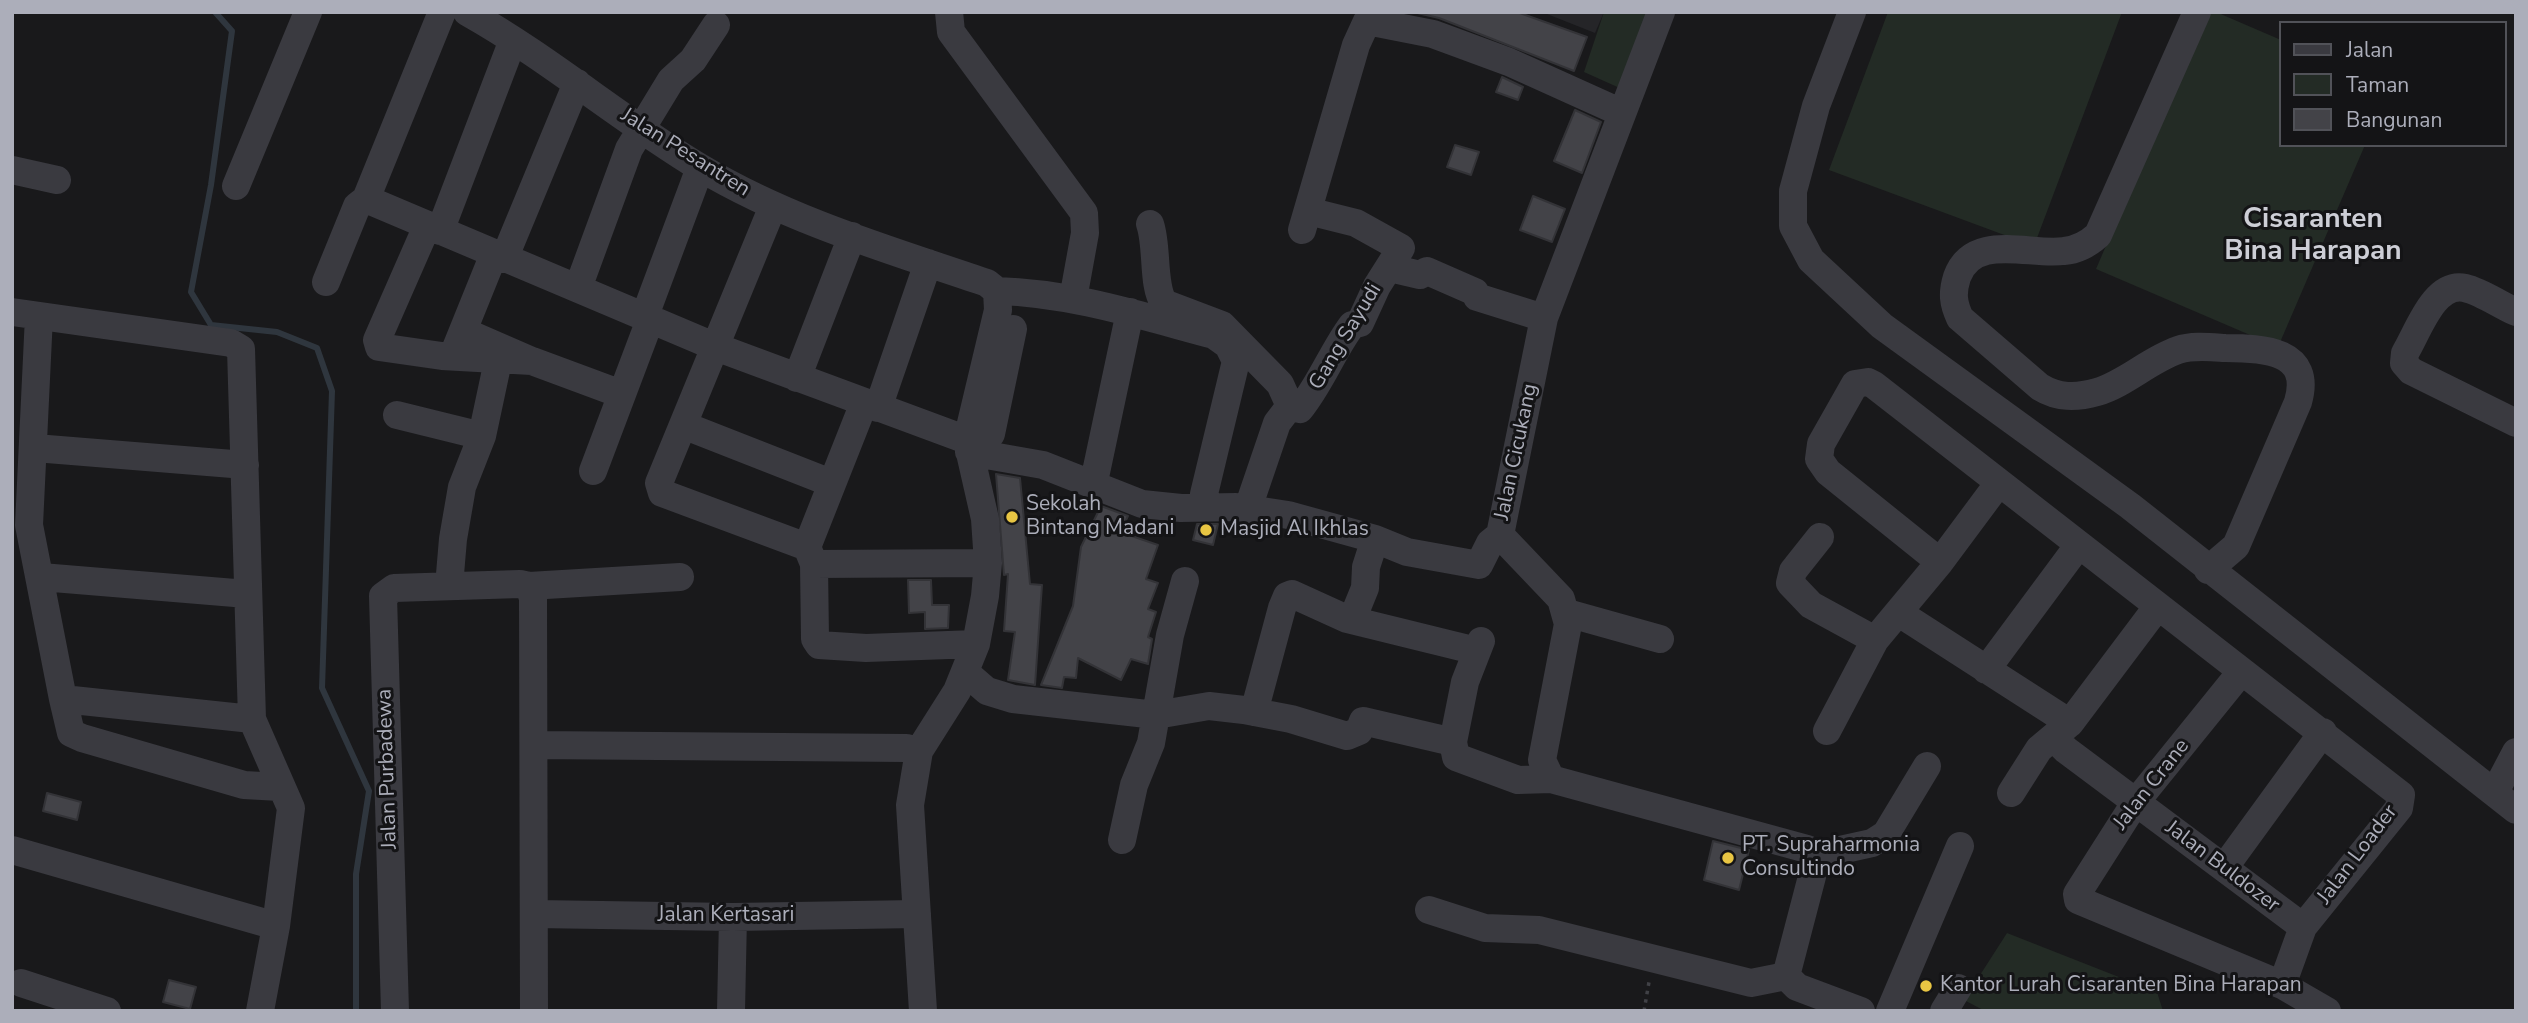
<!DOCTYPE html>
<style>
body{margin:0}
#map{position:relative;width:2528px;height:1023px;overflow:hidden;background:#19191b;font-family:"Nunito Sans",sans-serif}
canvas{display:block}
.frame{position:absolute;inset:0;border:14px solid #acaeba;pointer-events:none}
.legend{position:absolute;left:2279px;top:21px;width:228px;height:126px;box-sizing:border-box;background:#141416;border:2px solid #515258;margin:0;padding:9px 12px;list-style:none;font-size:21px;color:#acaeba}
.legend li{display:flex;align-items:center;gap:14px;height:35px}
.legend b{width:35px;border:2px solid #515258}
</style>
<div id="map">
<canvas width="2528" height="1023"></canvas>
<div class="frame"></div>
<ul class="legend">
<li><b style="height:9px;background:#3a3a40"></b>Jalan</li>
<li><b style="height:19px;background:#232b25"></b>Taman</li>
<li><b style="height:19px;background:#434348"></b>Bangunan</li>
</ul>
</div>
<script>
const context = document.querySelector('canvas').getContext('2d');
context.lineJoin = 'round';
function fillPath(path, color) {
  context.fillStyle = color;
  context.fill(path, 'evenodd');
}
function strokePath(path, color, width, dash) {
  context.strokeStyle = color;
  context.lineWidth = width;
  context.lineCap = dash ? 'butt' : 'round';
  context.setLineDash(dash || []);
  context.stroke(path);
}
function write(font, color, halo, rows, align = 'center') {
  context.font = font + ' "Nunito Sans",sans-serif';
  context.lineWidth = 6;
  context.setLineDash([]);
  context.textBaseline = 'middle';
  context.strokeStyle = halo;
  context.fillStyle = color;
  for (const [text, x, y, turn = 0] of rows) {
    context.save();
    context.translate(x, y);
    context.rotate((+turn || 0) * Math.PI / 180);
    context.textAlign = isNaN(turn) ? turn : align;
    if (halo) context.strokeText(text, 0, 0);
    context.fillText(text, 0, 0);
    context.restore();
  }
}
const built = new Path2D(`
 M 1542,12 L 1604,12 L 1595,33 Z`);
const green = new Path2D(`
 M 1604,12 L 1662,12 L 1633,94 L 1584,72 Z
 M 1888,12 L 2122,12 L 2034,246 L 1829,170 Z
 M 2206,12 L 2216,12 L 2281,40 L 2281,145 L 2365,145 L 2278,347 L 2096,269 Z
 M 2007,933 L 2157,992 L 2163,1011 L 1985,1011 L 1964,1000 Z`);
const stream = new Path2D(`
 M 215,12 L 232,31 L 211,185 L 191,292 L 211,325 L 277,332 L 317,348 L 332,391 L 322,688 L 369,791 L 356,874 L 356,1011`);
const building = new Path2D(`
 M 1413,12 L 1517,12 L 1587,37 L 1574,71 L 1439,18 Z
 M 1502,77 L 1523,87 L 1518,100 L 1496,92 Z
 M 1575,110 L 1601,122 L 1582,173 L 1554,161 Z
 M 1455,145 L 1479,152 L 1471,175 L 1447,167 Z
 M 1533,196 L 1565,209 L 1552,242 L 1520,230 Z
 M 996,474 L 1020,478 L 1030,584 L 1042,585 L 1035,685 L 1008,680 L 1015,632 L 1004,631 L 1008,574 L 1004,575 Z
 M 1101,506 L 1128,516 L 1120,532 L 1158,545 L 1146,579 L 1158,583 L 1148,609 L 1156,612 L 1148,637 L 1152,639 L 1148,664 L 1131,659 L 1121,680 L 1078,658 L 1076,678 L 1064,677 L 1062,688 L 1041,685 L 1073,606 L 1081,547 Z
 M 1197,524 L 1218,524 L 1213,545 L 1193,540 Z
 M 908,580 L 931,580 L 932,605 L 949,605 L 948,628 L 925,629 L 925,612 L 909,613 Z
 M 47,793 L 81,802 L 77,820 L 43,811 Z
 M 1713,841 L 1749,850 L 1739,890 L 1704,880 Z
 M 169,980 L 196,987 L 190,1009 L 163,1002 Z`);
const path = new Path2D(`
 M 1644,1011 L 1649,982`);
const minor = new Path2D(`
 M 467,12 C 549,58 621,120 701,168 C 790,221 890,250 987,283 L 997,291
 M 949,12 L 951,32 L 1084,213 L 1085,233 L 1073,299
 M 1661,12 L 1544,318 L 1500,535 L 1561,599 L 1568,624 L 1542,760 L 1551,779 L 1807,849 L 1815,865 L 1786,976 L 1797,987 L 1861,1011
 M 1852,12 L 1816,106 L 1793,191 L 1793,226 L 1811,260 L 1882,326 L 2130,506 L 2516,810
 M 2197,12 L 2098,235 C 2088,244 2077,250 2064,251 C 2030,256 1973,232 1957,277 C 1952,293 1953,303 1960,318 L 2040,387 C 2058,398 2076,398 2097,392 C 2125,384 2149,360 2178,350 C 2192,345 2210,347 2225,348 C 2263,348 2313,350 2298,402 L 2236,546 L 2208,570
 M 12,170 L 57,180
 M 236,186 L 308,12
 M 366,199 L 716,347 L 967,440
 M 366,199 L 442,12
 M 773,206 L 659,483 L 662,493 L 807,547
 M 1150,224 C 1158,247 1152,286 1164,303 L 1222,325 L 1280,384 L 1290,406
 M 427,226 L 377,340 L 379,347 L 442,356 L 532,361
 M 1302,230 L 1356,45 L 1367,21 L 1433,34 L 1509,62 L 1622,113
 M 440,231 L 513,40
 M 504,259 L 577,83
 M 1390,268 L 1420,275 L 1427,271 L 1475,292 L 1477,297 L 1544,318
 M 326,282 L 357,206 L 366,199
 M 578,288 L 629,149 L 671,80 L 693,60 L 716,25
 M 997,291 C 1072,293 1142,316 1214,335 L 1228,345 L 1236,361 L 1204,494
 M 12,312 L 231,343 L 241,349 L 252,719
 M 2516,312 C 2500,305 2482,292 2465,288 C 2434,281 2418,332 2405,353 L 2404,363 L 2411,371 L 2516,423
 M 39,316 L 29,525 L 63,699 L 252,719 L 291,808 L 276,926 L 260,1011
 M 644,318 L 700,168
 M 463,331 L 532,361 L 621,394
 M 456,348 L 494,254
 M 797,378 L 852,236
 M 864,403 L 807,547 L 814,564 L 815,639 L 819,645 L 866,648 L 976,644
 M 878,408 L 928,263
 M 397,415 L 482,436
 M 683,425 L 831,483
 M 991,434 L 1013,329
 M 35,448 L 245,465
 M 969,452 L 1043,465 L 1142,504 L 1181,508 L 1236,507 L 1288,515 L 1375,539 L 1407,552 L 1479,565 L 1490,543 L 1500,535
 M 593,471 L 650,320
 M 1095,477 L 1130,312
 M 1248,508 L 1277,423 L 1290,406 L 1300,409 C 1321,383 1332,352 1352,325 L 1360,323 L 1377,286 L 1401,248 L 1356,223 L 1308,211
 M 1820,537 L 1793,571 L 1790,583 L 1811,605 L 1875,640
 M 1940,562 L 1828,472 L 1819,459 L 1821,444 L 1855,384 L 1868,382 L 1874,385 L 2401,795 L 2399,808 L 2303,927 L 2282,985 L 2327,1011
 M 814,564 L 988,563
 M 41,577 L 247,594
 M 449,586 L 453,539 L 462,487 L 482,436 L 498,361
 M 529,586 L 680,577
 M 1567,613 L 1660,639
 M 1899,613 L 2070,723 L 2039,749 L 2011,793
 M 1352,620 L 1365,588 L 1366,567 L 1375,539
 M 1986,670 L 2078,546
 M 965,672 L 987,691 L 1013,699 L 1156,715 L 1209,706 L 1244,710 L 1291,719 L 1347,736 L 1359,731 L 1363,721 L 1453,742 L 1456,757 L 1518,780 L 1551,779
 M 2241,672 L 2135,803 L 2077,894 L 2078,900 L 2282,985
 M 63,699 L 71,733 L 82,738 L 244,785 L 280,787
 M 1254,712 L 1282,608 L 1287,596 L 1292,594 L 1347,619 L 1477,651
 M 2070,723 L 2158,606
 M 1827,731 L 1875,640 L 1940,562 L 1998,484
 M 2054,738 L 2066,750 L 2303,927
 M 1453,742 L 1465,682 L 1481,641
 M 534,745 L 906,748 L 919,751
 M 2495,792 L 2516,752
 M 1122,840 L 1134,785 L 1151,743 L 1170,635 L 1185,581
 M 12,850 L 276,926
 M 1813,856 L 1872,843 L 1886,834 L 1927,766
 M 2224,868 L 2323,732
 M 1429,910 L 1485,928 L 1539,930 L 1751,983 L 1786,976
 M 535,914 L 733,917 L 917,914
 M 21,983 L 107,1011
 M 395,1011 L 383,596 L 394,588 L 520,584 L 529,586 L 533,598 L 534,1011
 M 731,1011 L 733,917
 M 923,1011 L 910,805 L 919,751 L 957,691 L 976,644 L 985,596 L 988,563 L 985,519 L 967,440 L 998,310 L 997,291
 M 1890,1011 L 1960,846
 M 1944,1011 L 1958,988`);
const markers = [
 [1012,517,7,"#e8c543"],
 [1206,530,7,"#e8c543"],
 [1728,858,7,"#e8c543"],
 [1926,986,7,"#e8c543"]
];
const streetNames = [
 ["Jalan Pesantren",685,153,32],
 ["Gang Sayudi",1346,337,-59],
 ["Jalan Cicukang",1517,452,-78],
 ["Jalan Purbadewa",388,769,-92],
 ["Jalan Crane",2152,785,-52],
 ["Jalan Loader",2358,855,-53],
 ["Jalan Buldozer",2222,867,37],
 ["Jalan Kertasari",726,916]
];
const poiNames = [
 ["Sekolah",1026,505],
 ["Bintang Madani",1026,529],
 ["Masjid Al Ikhlas",1220,530],
 ["PT. Supraharmonia",1742,846],
 ["Consultindo",1742,870],
 ["Kantor Lurah Cisaranten Bina Harapan",1940,986]
];
const districtNames = [
 ["Cisaranten",2313,220],
 ["Bina Harapan",2313,252]
];
fillPath(built, '#252528');
fillPath(green, '#232b25');
strokePath(stream, '#2f363e', 6);
fillPath(building, '#434348');
strokePath(building, '#333337', 2);
strokePath(path, '#404146', 3.5, [3.5, 5]);
strokePath(minor, '#3a3a40', 28);
for (const [x, y, r, color] of markers) {
  const dot = new Path2D();
  dot.arc(x, y, r, 0, 2 * Math.PI);
  context.fillStyle = color;
  context.fill(dot);
  strokePath(dot, '#141416', 2.5);
}
write('21px', '#acaeba', '#141416', streetNames);
write('21px', '#acaeba', '#141416', poiNames, 'left');
write('bold 28px', '#cdced6', '#141416', districtNames);
</script>
